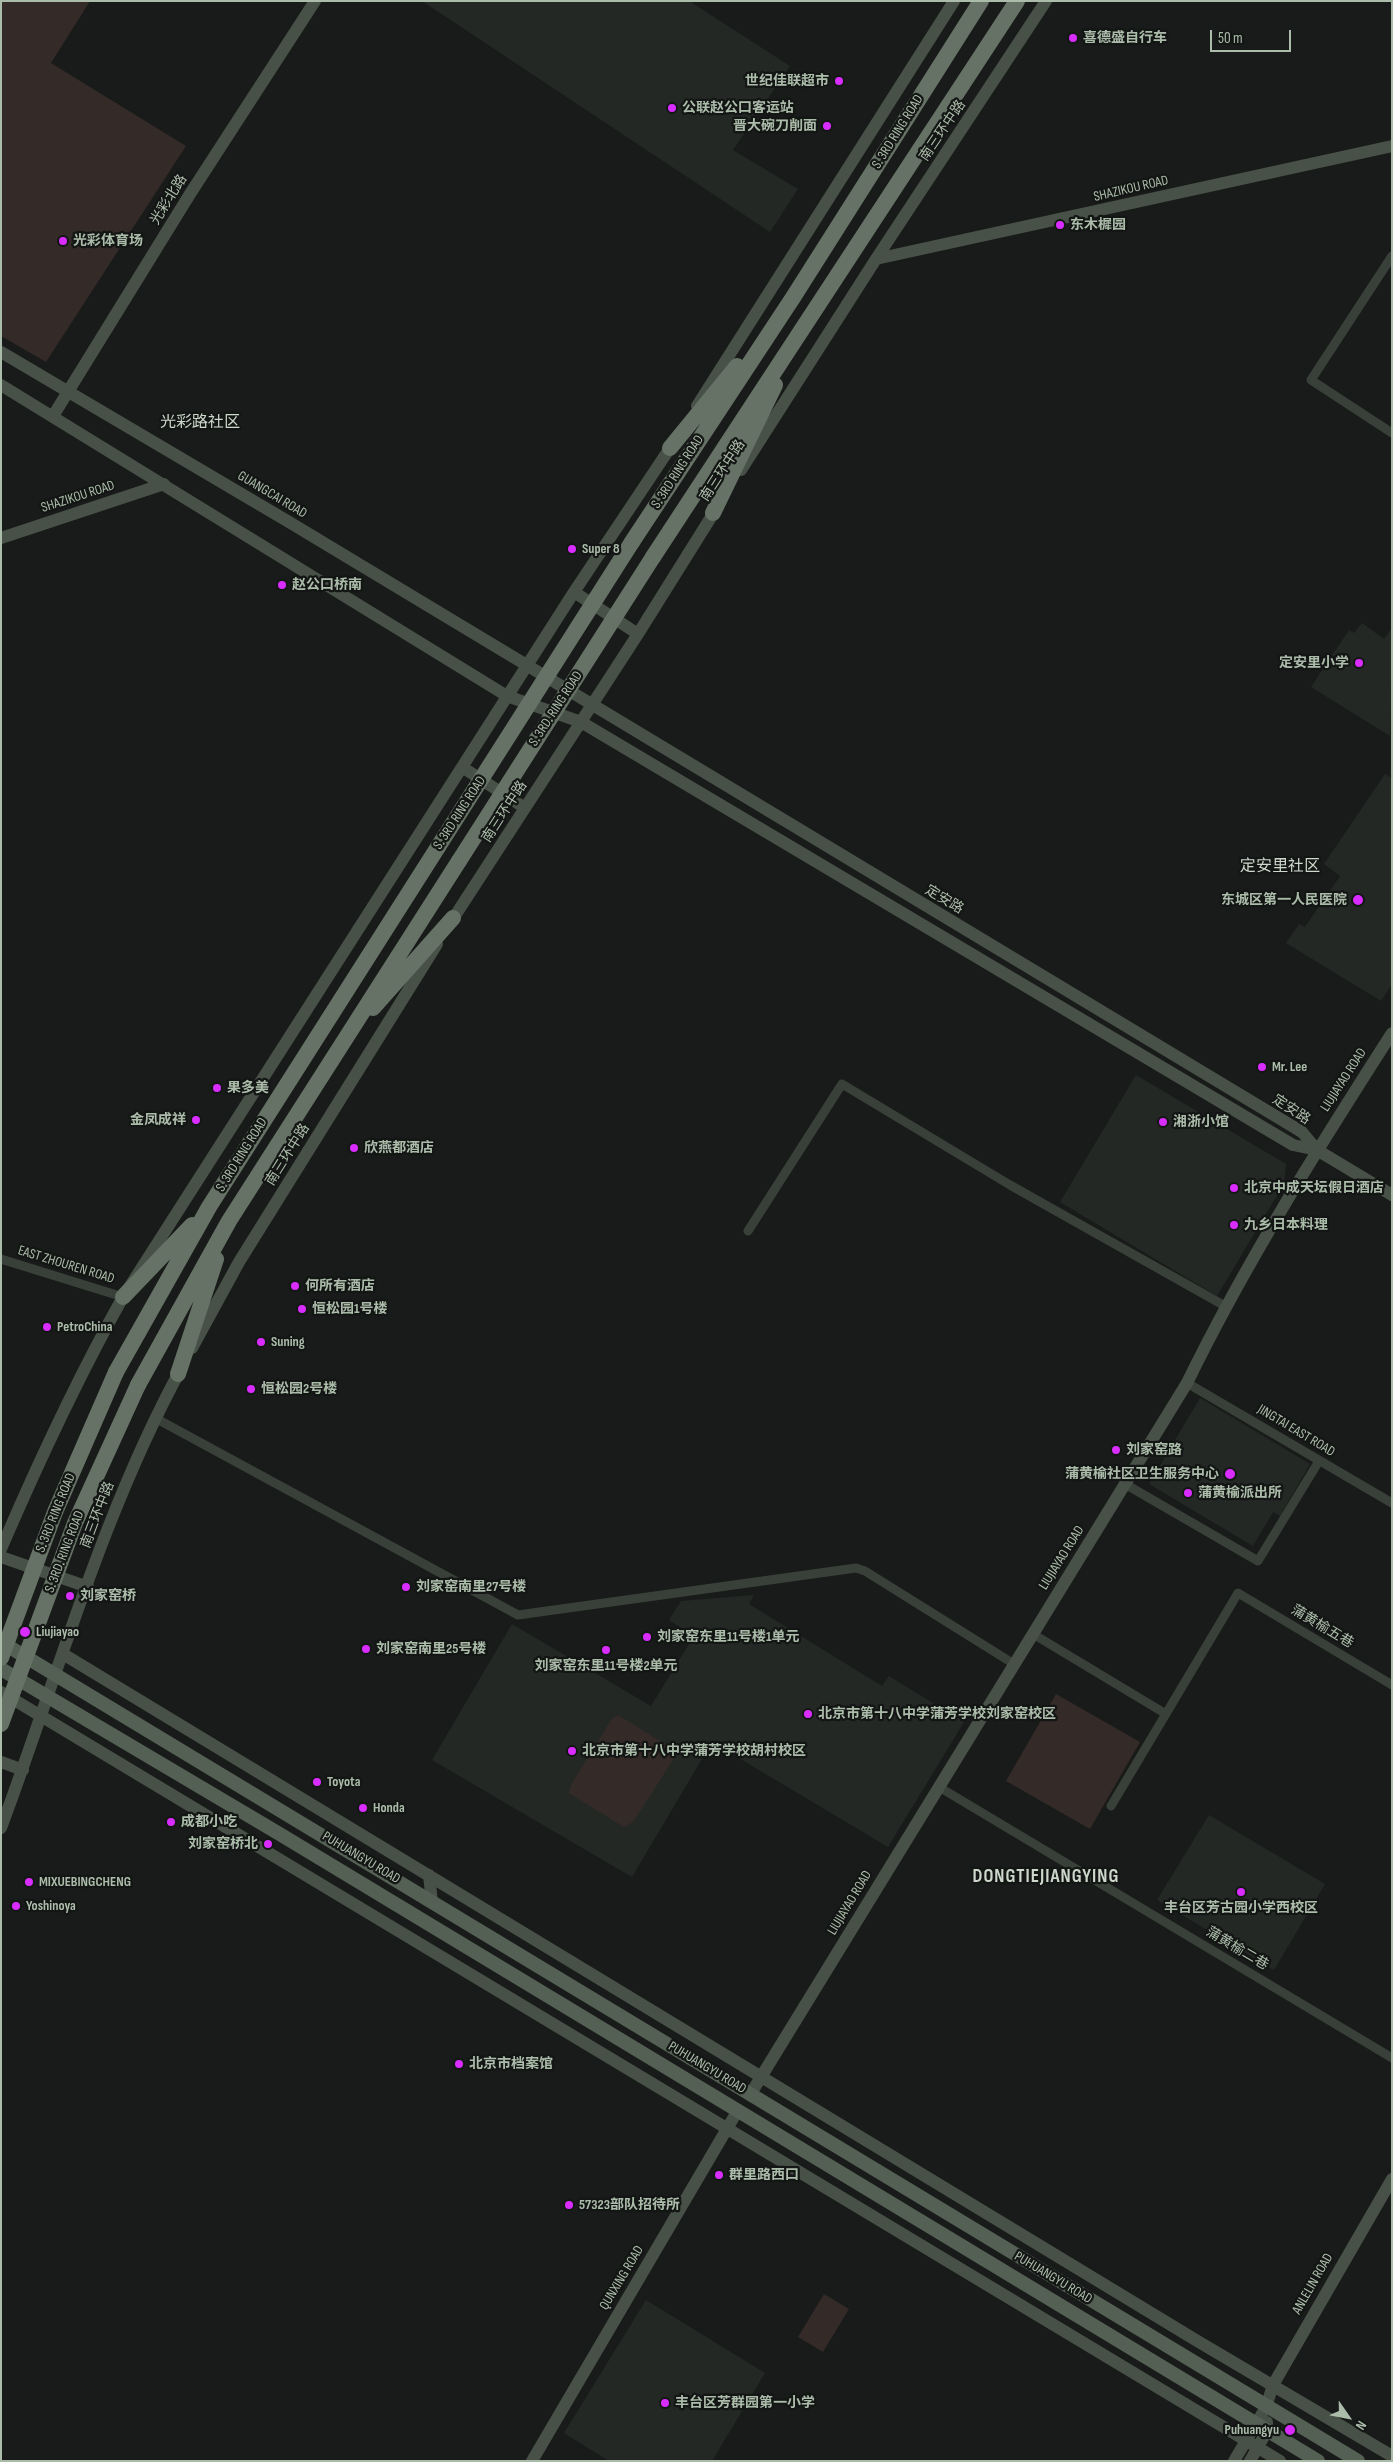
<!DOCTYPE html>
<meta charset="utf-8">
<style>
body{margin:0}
#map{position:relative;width:1393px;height:2462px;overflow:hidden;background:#181b19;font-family:"Sofia Sans Condensed",sans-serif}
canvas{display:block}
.frame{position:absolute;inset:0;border:2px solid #acbcaa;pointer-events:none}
.north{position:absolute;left:1323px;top:2392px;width:50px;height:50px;-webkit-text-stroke:4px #131614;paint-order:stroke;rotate:123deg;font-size:14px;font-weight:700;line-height:20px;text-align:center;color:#acbcaa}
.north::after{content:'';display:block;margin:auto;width:18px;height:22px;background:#acbcaa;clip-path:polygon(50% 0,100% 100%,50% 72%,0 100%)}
.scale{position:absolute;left:1210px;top:30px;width:81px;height:22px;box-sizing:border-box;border:2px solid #acbcaa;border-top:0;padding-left:6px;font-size:15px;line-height:18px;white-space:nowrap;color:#acbcaa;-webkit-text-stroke:4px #131614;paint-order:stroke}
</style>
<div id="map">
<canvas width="1393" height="2462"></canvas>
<div class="frame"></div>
<div class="north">N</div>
<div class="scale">50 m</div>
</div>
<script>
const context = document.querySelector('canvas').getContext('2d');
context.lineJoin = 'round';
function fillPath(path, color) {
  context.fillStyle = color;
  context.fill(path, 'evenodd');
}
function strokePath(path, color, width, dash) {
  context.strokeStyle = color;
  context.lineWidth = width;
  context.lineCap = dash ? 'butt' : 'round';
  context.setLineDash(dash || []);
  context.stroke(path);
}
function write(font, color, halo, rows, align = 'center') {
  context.font = font + ' "Sofia Sans Condensed","Noto Sans SC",sans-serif';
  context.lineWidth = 4.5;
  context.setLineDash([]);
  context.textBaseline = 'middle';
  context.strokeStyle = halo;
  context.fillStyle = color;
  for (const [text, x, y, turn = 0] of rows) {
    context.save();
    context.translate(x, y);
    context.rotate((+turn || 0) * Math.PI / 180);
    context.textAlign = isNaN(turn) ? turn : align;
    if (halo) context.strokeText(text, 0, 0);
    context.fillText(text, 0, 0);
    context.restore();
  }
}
const built = new Path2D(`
 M 422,1 L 689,1 L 790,66 L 733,150 L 798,189 L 770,232 Z
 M 1362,623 L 1384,639 L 1392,628 L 1390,736 L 1311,687 L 1349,630 L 1354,633 Z
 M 1385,774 L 1392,778 L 1392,984 L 1381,1001 L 1286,943 L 1299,924 L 1305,927 L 1340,876 L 1324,864 Z
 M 1136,1075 L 1286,1164 L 1284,1184 L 1217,1296 L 1060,1202 Z
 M 1200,1398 L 1310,1464 L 1280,1516 L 1273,1512 L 1253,1546 L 1149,1484 Z
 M 754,1595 L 749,1604 L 882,1686 L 889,1676 L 964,1722 L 888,1847 L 712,1742 L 632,1877 L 432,1760 L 512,1624 L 651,1706 L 694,1636 L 669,1620 L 681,1601 Z
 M 1209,1815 L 1325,1884 L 1274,1970 L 1157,1900 Z
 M 646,2300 L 765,2373 L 712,2461 L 609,2461 L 564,2433 Z`);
const green = new Path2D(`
 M 1,1 L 90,1 L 51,63 L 186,146 L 46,362 L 1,336 Z
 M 1056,1694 L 1140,1742 L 1090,1829 L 1006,1781 Z
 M 618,1715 L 674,1750 L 673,1760 L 633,1822 L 624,1827 L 569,1793 L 571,1785 L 611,1720 Z
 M 824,2294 L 849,2309 L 823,2352 L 798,2337 Z`);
const street = new Path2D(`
 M 1392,256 L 1311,380 L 1392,433
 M 748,1231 L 842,1084 L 1010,1185 L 1225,1306
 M 1,1259 L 123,1297
 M 1187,1383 L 1392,1503
 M 157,1419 L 518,1615 L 856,1568 L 865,1571 L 1014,1664
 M 1125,1484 L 1258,1561 L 1319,1461
 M 1033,1634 L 1166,1714
 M 939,1787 L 1392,2058
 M 1111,1806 L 1238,1593 L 1392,1685`);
const secondary = new Path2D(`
 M 876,259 L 1392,146
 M 1,352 L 289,522 L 1302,1132 L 1317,1150 L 1392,1195
 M 1,385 L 507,696 L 581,722 L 1293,1145 L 1317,1150
 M 697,406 L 954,1
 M 53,416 L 190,194 L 315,1
 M 741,470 L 876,259 L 1046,1
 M 1,538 L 164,484
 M 574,592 L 638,634
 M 462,767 L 525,808
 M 449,925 L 638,634 L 718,506
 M 192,1348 L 239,1262 L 437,944
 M 1,1549 C 38,1463 77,1379 123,1297 L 574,592 L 674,442
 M 1,1557 L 88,1587
 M 63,1654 L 1199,2342 L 1392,2456
 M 1,1692 L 1280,2461
 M 1,1762 L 23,1770
 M 1,1828 C 58,1675 103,1511 182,1367
 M 429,1875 L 432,1902
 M 750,2095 L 1187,1383 C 1247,1260 1319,1147 1392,1033
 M 532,2461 L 738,2110
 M 1234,2461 L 1266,2407 L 1273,2385 L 1392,2179
 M 1250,2461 L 1267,2431 L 1267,2422`);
const primary = new Path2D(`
 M 1,1642 L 1358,2461
 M 1,1669 L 278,1833 L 1318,2461`);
const highway = new Path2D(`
 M 670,448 L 737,366
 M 713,513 L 775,385
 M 632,542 L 794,296 L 981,1
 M 653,557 L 1017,1
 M 373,1008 L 453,918
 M 123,1297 L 192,1225
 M 116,1372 L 209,1207 L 438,847
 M 178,1374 L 216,1259
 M 138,1385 L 229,1221 L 459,861`);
const highwayBridge = new Path2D(`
 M 438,847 L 632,542
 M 459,861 L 653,557
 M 1,1658 L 55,1512 L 116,1372
 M 1,1724 L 75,1523 L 138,1385`);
const markers = [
 [1073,38,5,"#d92cff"],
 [839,81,5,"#d92cff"],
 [672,108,5,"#d92cff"],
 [827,126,5,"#d92cff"],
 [1060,225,5,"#d92cff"],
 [63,241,5,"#d92cff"],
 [572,549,5,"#d92cff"],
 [282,585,5,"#d92cff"],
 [1359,663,5,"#d92cff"],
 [1358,900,6,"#d92cff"],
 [1262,1067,5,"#d92cff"],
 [217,1088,5,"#d92cff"],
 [196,1120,5,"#d92cff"],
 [1163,1122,5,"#d92cff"],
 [354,1148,5,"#d92cff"],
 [1234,1188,5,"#d92cff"],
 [1234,1225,5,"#d92cff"],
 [295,1286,5,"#d92cff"],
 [302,1309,5,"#d92cff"],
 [47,1327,5,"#d92cff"],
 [261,1342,5,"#d92cff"],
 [251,1389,5,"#d92cff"],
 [1116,1450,5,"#d92cff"],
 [1230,1474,6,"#d92cff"],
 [1188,1493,5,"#d92cff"],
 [406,1587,5,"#d92cff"],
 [70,1596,5,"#d92cff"],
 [25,1632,6,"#d92cff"],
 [647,1637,5,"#d92cff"],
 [366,1649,5,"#d92cff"],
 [606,1650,5,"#d92cff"],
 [808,1714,5,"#d92cff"],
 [572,1751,5,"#d92cff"],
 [317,1782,5,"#d92cff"],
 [363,1808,5,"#d92cff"],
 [171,1822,5,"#d92cff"],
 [268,1844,5,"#d92cff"],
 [29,1882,5,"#d92cff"],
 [1241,1892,5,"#d92cff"],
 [16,1906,5,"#d92cff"],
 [459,2064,5,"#d92cff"],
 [719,2175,5,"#d92cff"],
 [569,2205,5,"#d92cff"],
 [665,2403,5,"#d92cff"],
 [1290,2430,6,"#d92cff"]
];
const poiNames = [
 ["喜德盛自行车",1083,38],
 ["世纪佳联超市",829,81,"right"],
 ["公联赵公口客运站",682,108],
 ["晋大碗刀削面",817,126,"right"],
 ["东木樨园",1070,225],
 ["光彩体育场",73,241],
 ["Super 8",582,549],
 ["赵公口桥南",292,585],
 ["定安里小学",1349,663,"right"],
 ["东城区第一人民医院",1347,900,"right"],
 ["Mr. Lee",1272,1067],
 ["果多美",227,1088],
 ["金凤成祥",186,1120,"right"],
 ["湘浙小馆",1173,1122],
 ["欣燕都酒店",364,1148],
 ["北京中成天坛假日酒店",1244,1188],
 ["九乡日本料理",1244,1225],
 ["何所有酒店",305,1286],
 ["恒松园1号楼",312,1309],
 ["PetroChina",57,1327],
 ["Suning",271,1342],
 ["恒松园2号楼",261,1389],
 ["刘家窑路",1126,1450],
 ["蒲黄榆社区卫生服务中心",1219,1474,"right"],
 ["蒲黄榆派出所",1198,1493],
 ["刘家窑南里27号楼",416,1587],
 ["刘家窑桥",80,1596],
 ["Liujiayao",36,1632],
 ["刘家窑东里11号楼1单元",657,1637],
 ["刘家窑南里25号楼",376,1649],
 ["刘家窑东里11号楼2单元",606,1666,"center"],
 ["北京市第十八中学蒲芳学校刘家窑校区",818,1714],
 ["北京市第十八中学蒲芳学校胡村校区",582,1751],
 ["Toyota",327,1782],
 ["Honda",373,1808],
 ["成都小吃",181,1822],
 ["刘家窑桥北",258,1844,"right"],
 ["MIXUEBINGCHENG",39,1882],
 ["Yoshinoya",26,1906],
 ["丰台区芳古园小学西校区",1241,1908,"center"],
 ["北京市档案馆",469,2064],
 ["群里路西口",729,2175],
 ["57323部队招待所",579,2205],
 ["丰台区芳群园第一小学",675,2403],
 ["Puhuangyu",1279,2430,"right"]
];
const streetNames = [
 ["南三环中路",943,131,-56],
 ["S. 3RD RING ROAD",898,132,-58],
 ["SHAZIKOU ROAD",1131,189,-13],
 ["光彩北路",169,200,-58],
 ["南三环中路",723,471,-57],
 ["S. 3RD RING ROAD",678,472,-57],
 ["GUANGCAI ROAD",272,495,31],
 ["SHAZIKOU ROAD",78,497,-18],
 ["S. 3RD. RING ROAD",556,709,-57],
 ["南三环中路",505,812,-57],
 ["S. 3RD RING ROAD",460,813,-57],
 ["定安路",944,900,31],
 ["LIUJIAYAO ROAD",1344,1080,-57],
 ["定安路",1291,1110,33],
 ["S. 3RD RING ROAD",242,1155,-58],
 ["南三环中路",288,1155,-58],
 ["EAST ZHOUREN ROAD",66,1265,17],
 ["JINGTAI EAST ROAD",1296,1431,31],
 ["S. 3RD RING ROAD",56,1513,-68],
 ["南三环中路",98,1515,-69],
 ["S. 3RD. RING ROAD",65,1552,-69],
 ["LIUJIAYAO ROAD",1062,1558,-58],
 ["蒲黄榆五巷",1322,1627,31],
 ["PUHUANGYU ROAD",361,1858,31],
 ["LIUJIAYAO ROAD",850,1903,-59],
 ["蒲黄榆二巷",1237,1949,31],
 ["PUHUANGYU ROAD",707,2068,31],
 ["QUNXING ROAD",622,2278,-59],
 ["PUHUANGYU ROAD",1053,2278,31],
 ["ANLELIN ROAD",1313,2284,-60]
];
const quarterNames = [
 ["光彩路社区",200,423],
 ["定安里社区",1280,867]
];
const districtNames = [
 ["DONGTIEJIANGYING",1046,1877]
];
fillPath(built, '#242825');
fillPath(green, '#342a28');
strokePath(street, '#394039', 9);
strokePath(secondary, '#485147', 12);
strokePath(primary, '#556055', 14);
strokePath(highway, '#667265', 16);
strokePath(highwayBridge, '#667265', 16);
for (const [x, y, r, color] of markers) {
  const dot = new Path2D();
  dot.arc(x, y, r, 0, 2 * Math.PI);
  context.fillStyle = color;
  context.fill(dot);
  strokePath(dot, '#131614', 2);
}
write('bold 14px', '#acbcaa', '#131614', poiNames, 'left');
write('14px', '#acbcaa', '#131614', streetNames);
write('16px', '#cdd7cb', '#131614', quarterNames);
context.letterSpacing = '1px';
write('bold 19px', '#cdd7cb', '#131614', districtNames);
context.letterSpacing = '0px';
</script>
